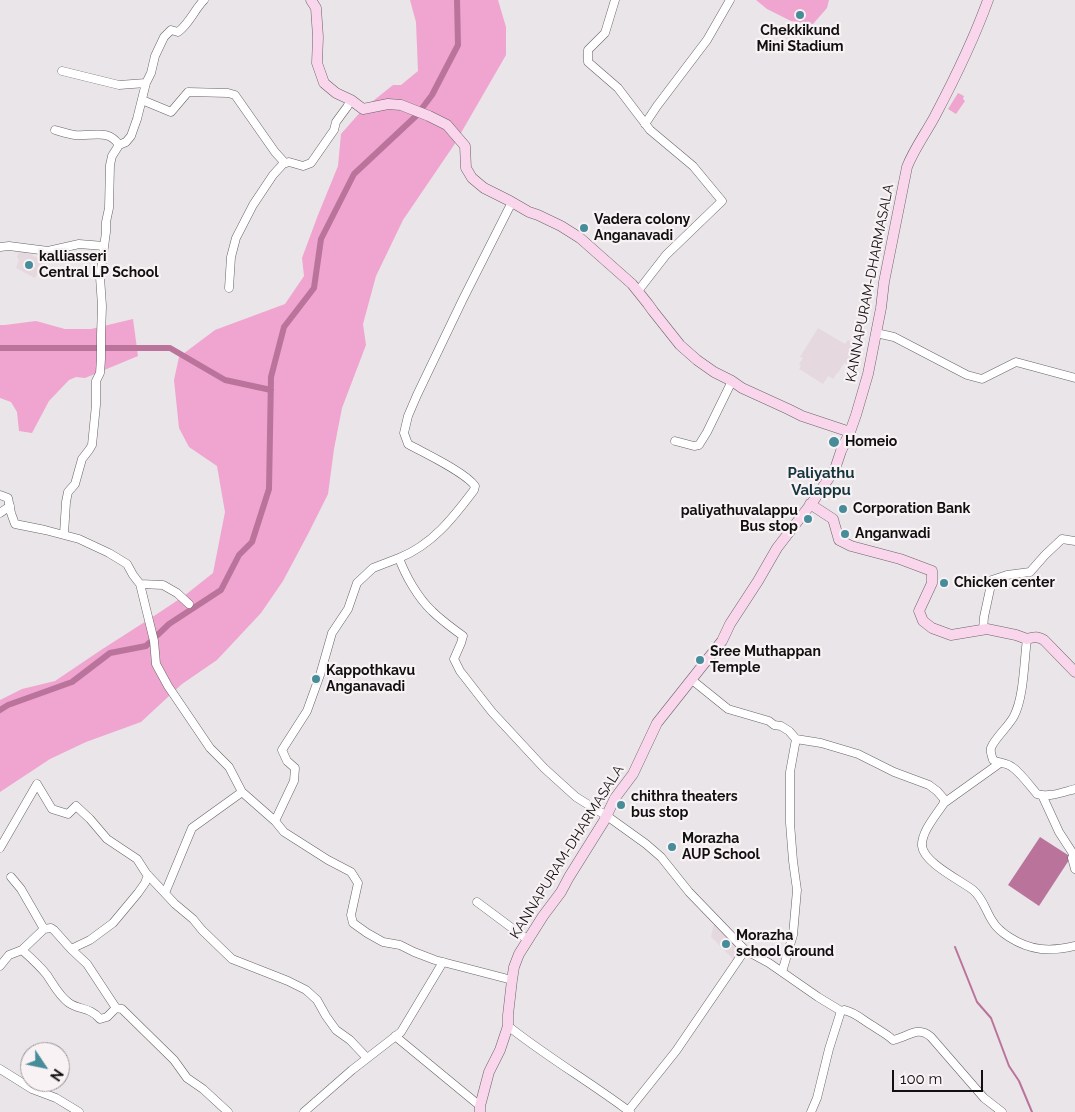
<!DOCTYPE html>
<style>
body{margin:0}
#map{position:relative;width:1075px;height:1112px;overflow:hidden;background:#eae5e8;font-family:Raleway,sans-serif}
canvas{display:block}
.north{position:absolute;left:20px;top:1042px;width:50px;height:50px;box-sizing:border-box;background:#f8f2f5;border:1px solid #9c9799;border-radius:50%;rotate:124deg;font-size:14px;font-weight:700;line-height:20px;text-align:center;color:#110f10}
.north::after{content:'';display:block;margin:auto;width:18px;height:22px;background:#478c99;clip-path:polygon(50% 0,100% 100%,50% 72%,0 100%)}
.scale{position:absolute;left:892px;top:1070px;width:91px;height:22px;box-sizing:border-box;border:2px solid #110f10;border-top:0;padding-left:6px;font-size:15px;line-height:18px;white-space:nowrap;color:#110f10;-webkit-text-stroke:4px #f8f2f5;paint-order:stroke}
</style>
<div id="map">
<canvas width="1075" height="1112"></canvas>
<div class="north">N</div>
<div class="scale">100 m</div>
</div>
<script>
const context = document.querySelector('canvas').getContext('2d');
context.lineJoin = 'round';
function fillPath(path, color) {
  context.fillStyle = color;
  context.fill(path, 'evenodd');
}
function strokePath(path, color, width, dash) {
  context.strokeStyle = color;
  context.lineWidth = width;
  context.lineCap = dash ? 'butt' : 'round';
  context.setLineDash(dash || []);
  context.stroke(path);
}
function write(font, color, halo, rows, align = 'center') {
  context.font = font + ' Raleway,sans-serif';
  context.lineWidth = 4.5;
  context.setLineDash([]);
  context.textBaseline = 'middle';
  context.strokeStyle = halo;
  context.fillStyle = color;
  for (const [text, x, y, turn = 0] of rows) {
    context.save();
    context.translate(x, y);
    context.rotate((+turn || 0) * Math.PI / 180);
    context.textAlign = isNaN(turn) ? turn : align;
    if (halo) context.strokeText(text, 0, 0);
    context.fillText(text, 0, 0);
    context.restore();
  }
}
const built = new Path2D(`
 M 20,249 L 44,261 L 35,278 L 16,268 L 19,260 L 17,257 Z
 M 818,328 L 845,344 L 848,340 L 858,346 L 856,349 L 858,350 L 853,359 L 851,359 L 849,362 L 848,361 L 846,364 L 844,363 L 838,373 L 837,373 L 833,379 L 828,376 L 823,384 L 799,369 L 801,366 L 799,364 L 803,358 L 800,357 Z
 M 714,924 L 740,951 L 735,961 L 711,937 Z`);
const green = new Path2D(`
 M 410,0 L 498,0 L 506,27 L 506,55 L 454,145 L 403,220 L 376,276 L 363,324 L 366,345 L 342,408 L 334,449 L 328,494 L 308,534 L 283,581 L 261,613 L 217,660 L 182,684 L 141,722 L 86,742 L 50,759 L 0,792 L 0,700 L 22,689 L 55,681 L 101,650 L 154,616 L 184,596 L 213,573 L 225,512 L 217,466 L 189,447 L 179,428 L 174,380 L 179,357 L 215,330 L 285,304 L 304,276 L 302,258 L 318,215 L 338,166 L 341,134 L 363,109 L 393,85 L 401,85 L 418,71 L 416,22 Z
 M 756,0 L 829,0 L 827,8 L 813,24 L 791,21 L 767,9 Z
 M 958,93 L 964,96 L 963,99 L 965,101 L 956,114 L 948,109 Z
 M 133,319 L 138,356 L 85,378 L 76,377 L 69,380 L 49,401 L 32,433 L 19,431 L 17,412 L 11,402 L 0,398 L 0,325 L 5,325 L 36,321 L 65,329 L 91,329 Z`);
const water = new Path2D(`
 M 1040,837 L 1071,857 L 1039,906 L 1008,885 Z`);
const stream = new Path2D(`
 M 955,947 L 977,1002 L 991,1018 L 1009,1066 L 1019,1081 L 1032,1112`);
const canal = new Path2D(`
 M 423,107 L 432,95 L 458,45 L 457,0
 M 0,348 L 170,348 L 225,380 L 271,390
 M 0,710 L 8,705 L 72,682 L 110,653 L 146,646 L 169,624 L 221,590 L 239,555 L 252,542 L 269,489 L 271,377 L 284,327 L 314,288 L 321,239 L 354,174 L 416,116`);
const street = new Path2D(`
 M 615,0 L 605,33 L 588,50 L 588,62 L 618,88 L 650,130 L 693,166 L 722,201 L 666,255 L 638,291
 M 62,71 L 119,85 L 146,83
 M 142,100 L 171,112 L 188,92 L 228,93 L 235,95 L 275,152 L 285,163
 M 645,124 L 657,106 L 707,40 L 730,0
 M 55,130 C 62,132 68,134 75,135 C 92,137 108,128 119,145
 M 512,202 L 463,299 L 417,395 L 408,416 L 404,433 L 408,444 C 424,453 465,472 475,486 L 474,490 C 453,518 432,545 399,558 C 405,575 418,598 432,611 C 441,620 452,628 463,636 L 461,643 L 454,659 L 460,671 L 492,712 L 544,768 L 576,797 L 592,807 L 607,816 L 646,844 L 661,857 L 689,892 L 745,950 L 769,963 L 818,997 L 841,1011 L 829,1049 L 817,1098 L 811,1112
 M 0,247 L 9,246 L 48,251 L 79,244 L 104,246
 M 229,288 L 231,257 L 236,238 L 253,205 L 273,175 L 283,164 L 289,162 L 303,166 L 311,163 L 334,130 L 336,122 L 347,107 L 351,100
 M 876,333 L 894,337 L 967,375 L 982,379 L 1016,362 L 1075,378
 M 675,441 L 694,446 L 699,445 L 707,432 L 732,381
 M 0,495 L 8,498 L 11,513 L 15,524 L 45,530 L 79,539 L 109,553 L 127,564 L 133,575 L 140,584 L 154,641 L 156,664 L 168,686 L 210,748 L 229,767 L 242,792 L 275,821
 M 0,513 L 10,506
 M 64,534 L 66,502 L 68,492 L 75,484 L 82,459 L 89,450 L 92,445 L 96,405 L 96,381 L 100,373 L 101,359 L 101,335 L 102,306 L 100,277 L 106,232 L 106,222 L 109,208 L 110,165 L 112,156 L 119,145 L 126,142 L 131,136 L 137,119 L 146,83 L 151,73 L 155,56 L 164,37 L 171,30 L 178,32 C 190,23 194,10 204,0
 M 399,558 L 373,568 L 357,583 L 348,609 L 332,633 L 320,675 L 307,711 L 282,750 L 287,761 L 295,768 L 294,781 L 275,821 L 284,832 L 328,860 L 351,872 L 358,883 L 351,915 L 353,923 L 367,933 L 383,942 L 400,945 L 414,952 L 435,960 L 512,980
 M 140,584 L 163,585 L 177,593 L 189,604
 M 983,630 L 984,617 L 992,580 L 1007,575 L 1030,572 L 1045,555 L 1062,539 L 1075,541
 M 1027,639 C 1024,661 1024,697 1014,716 C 1009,726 994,739 991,748 C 990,753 992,756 993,760 C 999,763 1007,763 1012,767 C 1020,772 1030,786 1037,794 C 1048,798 1063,792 1075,789
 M 692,680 L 728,709 L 769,721 L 774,725 L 781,726 L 789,731 L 796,739 L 821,743 L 858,754 L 894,772 L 929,785 L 937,791 L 944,799 L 944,803 C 937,814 921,832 922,846 C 924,863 960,880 973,890 C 983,898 986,912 993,922 C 997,929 1003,933 1009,937 C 1031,951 1050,952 1075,946
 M 1042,795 L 1059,832 L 1074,855 L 1072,858 L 1075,869
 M 944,803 L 1000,763
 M 0,848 L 37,784 L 52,809 L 68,814 L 76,806 L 90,819 L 107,839 L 137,859 L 146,873 L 175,904 L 193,919 L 202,930 L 232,959 L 288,981 L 306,990 L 317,1000 L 326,1016 L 336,1030 L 350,1040 L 367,1058
 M 11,877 L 21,889 L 44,929 L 22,950
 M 165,893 L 192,828 L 242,792
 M 477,902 L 528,940
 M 44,929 L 51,928 L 54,930 L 71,949 L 90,940 L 113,923 L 138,893 L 145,883 L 148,875
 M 71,949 L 87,964 L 116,1008
 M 0,966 L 9,955 L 22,950 C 31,958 39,965 47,975 C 53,984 59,996 69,1003 C 79,1010 90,1007 100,1019 L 107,1017 L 116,1008 L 122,1009 L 174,1060 L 187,1078 L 203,1089 L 228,1112
 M 782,972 L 793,935 L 797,890 L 793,861 L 790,823 L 790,772 L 796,739
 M 841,1012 L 844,1010 C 857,1013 862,1020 873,1026 C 880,1031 887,1034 893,1040 C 909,1037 917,1025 931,1037 L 984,1098 L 1002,1112
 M 508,1026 C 547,1057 590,1082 630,1112
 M 395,1036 L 480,1106
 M 0,1069 L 32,1089 L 56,1098 L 79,1112
 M 628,1111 L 676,1051 L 745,950
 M 304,1112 L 352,1070 L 401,1032 L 443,962`);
const secondary = new Path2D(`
 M 311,0 L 316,8 L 318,37 L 317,63 L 324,83 L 336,93 L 351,100 L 363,109 L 388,104 L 401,105 L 429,116 L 447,125 L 465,146 L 466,168 L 472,178 L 484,188 L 510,201 L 529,212 L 538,215 L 561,226 L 580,238 L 632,284 L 648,304 L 653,311 L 680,345 L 697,360 L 714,372 L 732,381 L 742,388 L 788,409 L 802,416 L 850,432
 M 810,504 L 833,519 L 839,540 L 851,546 L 900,559 L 932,571 L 932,583 L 919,611 L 923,621 L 932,628 L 951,635 L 987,629 L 1016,635 L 1027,639 C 1034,637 1037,636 1044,640 L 1075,672
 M 480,1112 L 480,1106 L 489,1072 L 500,1050 L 508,1026 L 508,1015 L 512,980 L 514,967 L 519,954 L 543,916 L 561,892 L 569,877 L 604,821 L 615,798 L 633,774 L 657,723 L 722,641 L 730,624 L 758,581 L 777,548 L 814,500 L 835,469 L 841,451 L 850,432 L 856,415 L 868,374 L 881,308 L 884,282 L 907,167 C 914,149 926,133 935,116 C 954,80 974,39 988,0`);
const markers = [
 [800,15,5,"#478c99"],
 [584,228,5,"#478c99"],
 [29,265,5,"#478c99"],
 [834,442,6,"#478c99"],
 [843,509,5,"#478c99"],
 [808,519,5,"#478c99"],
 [845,534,5,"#478c99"],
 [944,583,5,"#478c99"],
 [700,660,5,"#478c99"],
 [316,679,5,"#478c99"],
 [621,805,5,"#478c99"],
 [672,847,5,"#478c99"],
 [726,944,5,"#478c99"]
];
const poiNames = [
 ["Chekkikund",800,31,"center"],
 ["Mini Stadium",800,47,"center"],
 ["Vadera colony",594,220],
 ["Anganavadi",594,236],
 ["kalliasseri",39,257],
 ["Central LP School",39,273],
 ["Homeio",845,442],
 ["Corporation Bank",853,509],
 ["paliyathuvalappu",798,511,"right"],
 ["Bus stop",798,527,"right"],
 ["Anganwadi",855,534],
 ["Chicken center",954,583],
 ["Sree Muthappan",710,652],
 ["Temple",710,668],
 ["Kappothkavu",326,671],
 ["Anganavadi",326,687],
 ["chithra theaters",631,797],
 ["bus stop",631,813],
 ["Morazha",682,839],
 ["AUP School",682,855],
 ["Morazha",736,936],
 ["school Ground",736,952]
];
const streetNames = [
 ["KANNAPURAM-DHARMASALA",870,283,-79],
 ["KANNAPURAM-DHARMASALA",567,852,-58]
];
const neighbourhoodNames = [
 ["Paliyathu",821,473],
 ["Valappu",821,490]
];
fillPath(built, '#e5d8df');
fillPath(green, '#efa5cf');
fillPath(water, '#ba749c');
strokePath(stream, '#ba749c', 2);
strokePath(canal, '#ba749c', 6);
strokePath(street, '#686366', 9);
strokePath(secondary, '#686366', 11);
strokePath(street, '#fff', 8);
strokePath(secondary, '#fad6ec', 10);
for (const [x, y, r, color] of markers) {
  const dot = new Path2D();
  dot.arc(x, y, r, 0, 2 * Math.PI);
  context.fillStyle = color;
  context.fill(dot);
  strokePath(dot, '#f8f2f5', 2);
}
write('bold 14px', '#110f10', '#f8f2f5', poiNames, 'left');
write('14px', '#110f10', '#f8f2f5', streetNames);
write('bold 15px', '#15363d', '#f8f2f5', neighbourhoodNames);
</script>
